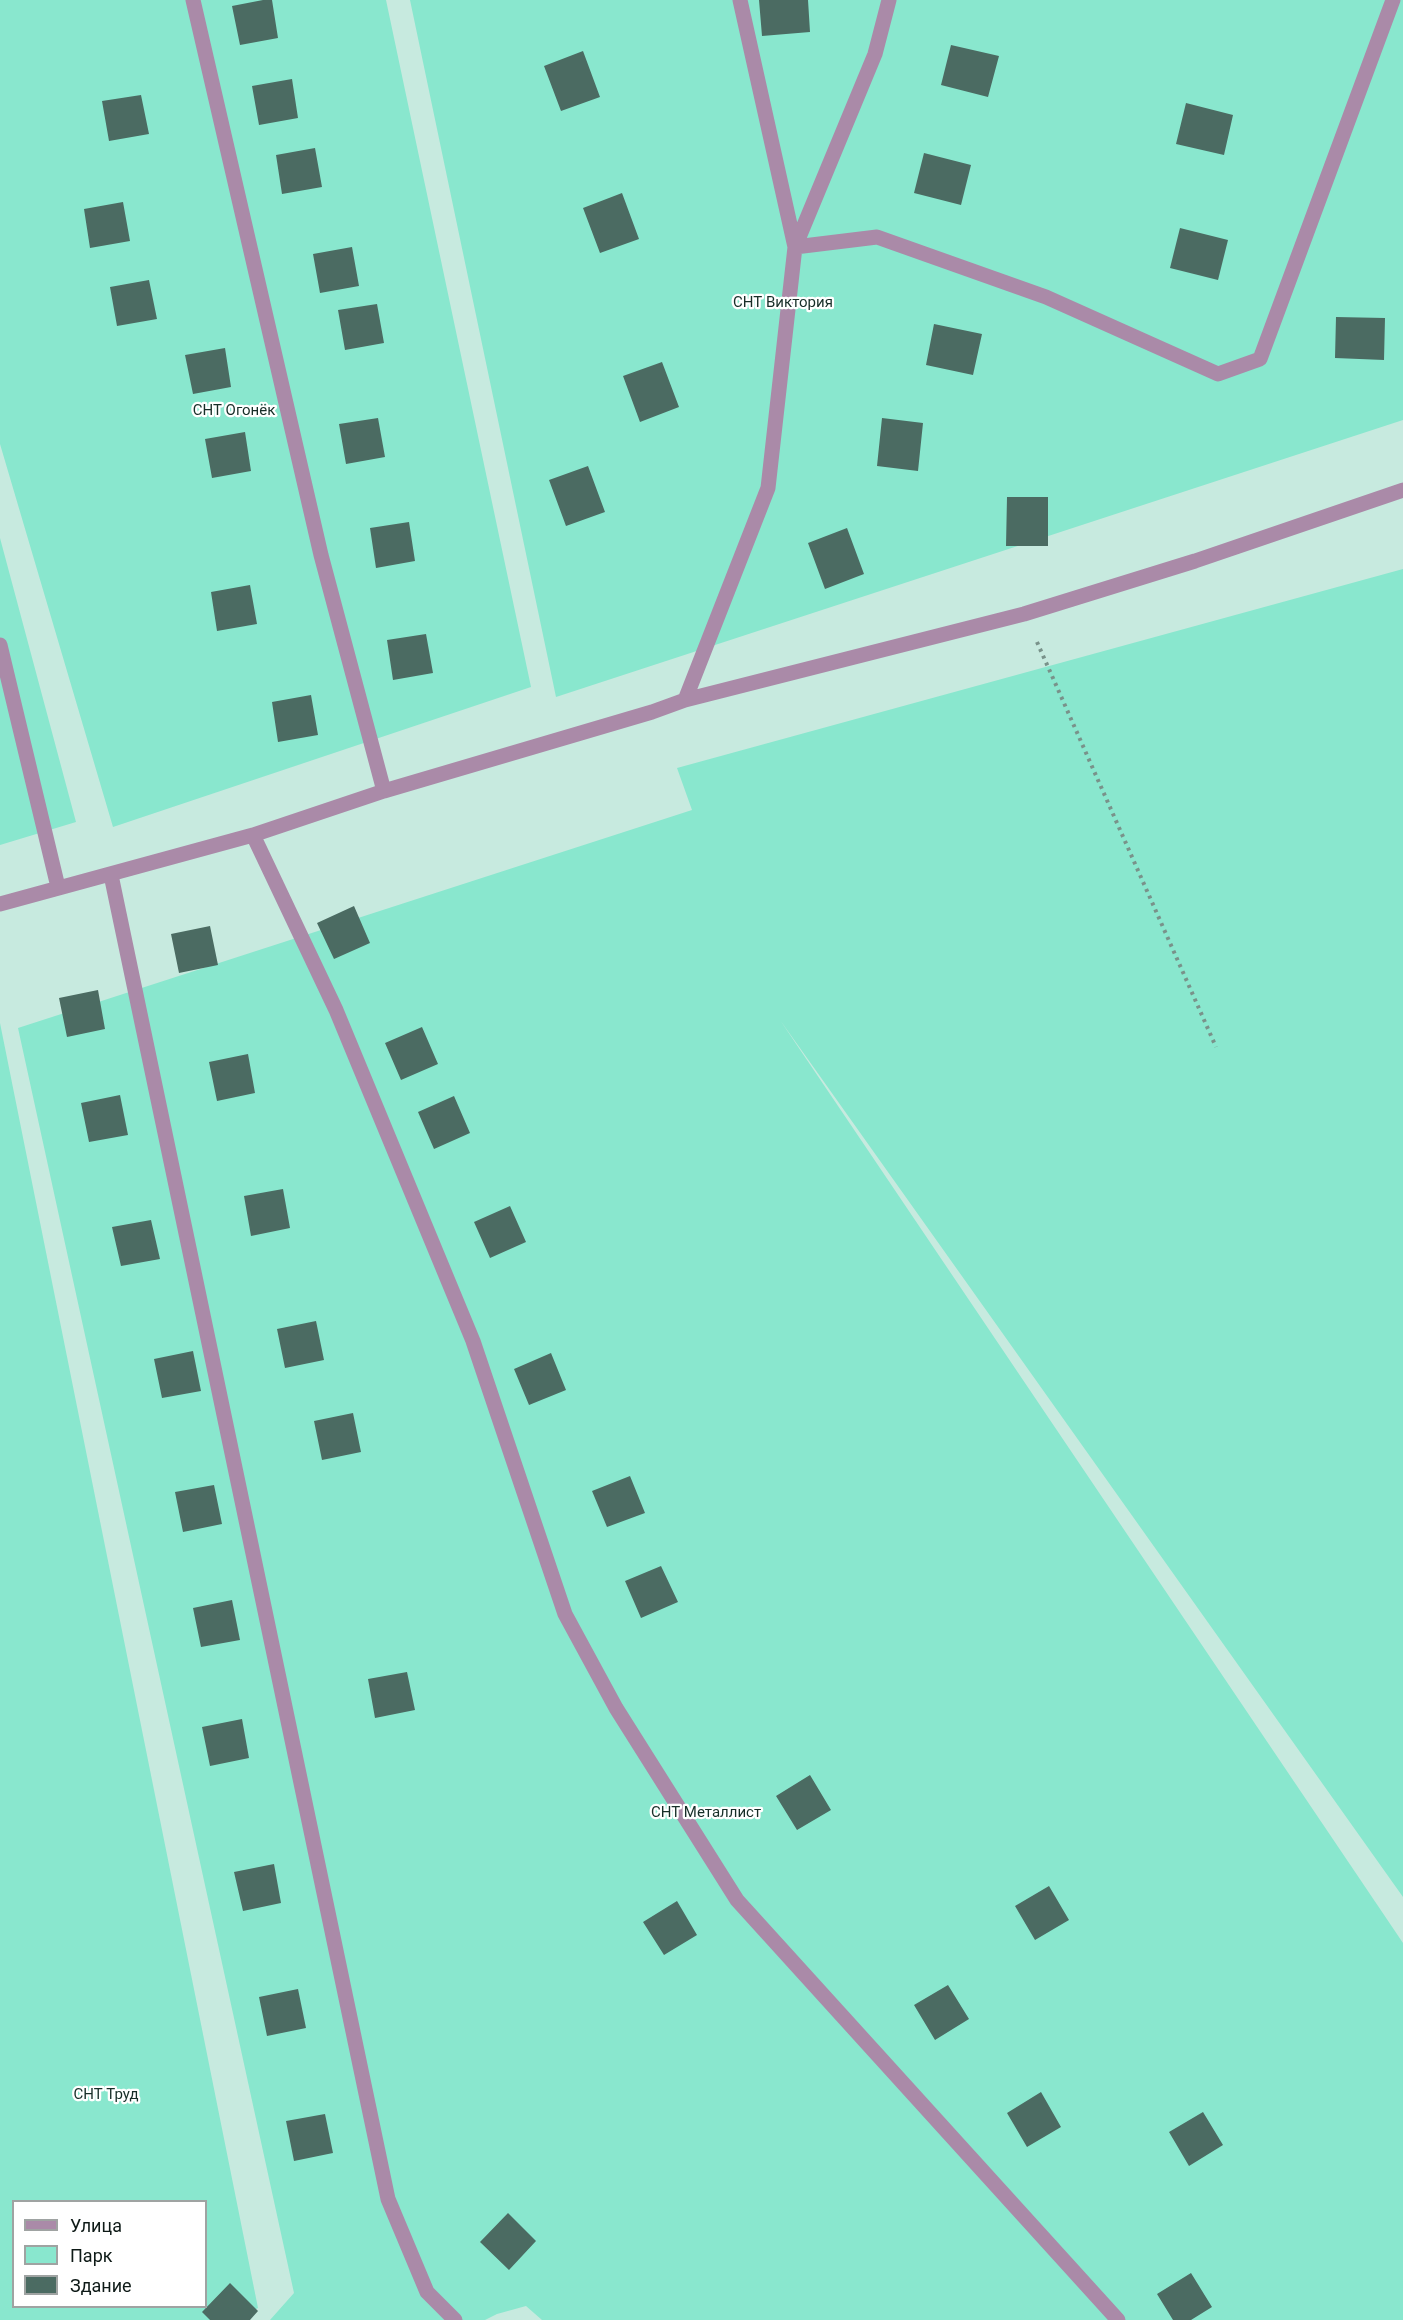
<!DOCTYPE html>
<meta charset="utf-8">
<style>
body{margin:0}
#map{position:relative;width:1403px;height:2320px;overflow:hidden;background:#c7eadf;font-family:Roboto,sans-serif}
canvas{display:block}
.legend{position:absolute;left:12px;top:2200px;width:195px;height:108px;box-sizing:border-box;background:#fff;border:2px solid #9fa3a2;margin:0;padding:8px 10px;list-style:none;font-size:18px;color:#0e1a17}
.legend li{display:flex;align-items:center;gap:12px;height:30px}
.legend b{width:30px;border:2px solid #9fa3a2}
</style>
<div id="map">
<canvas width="1403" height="2320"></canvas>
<ul class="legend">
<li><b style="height:8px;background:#aa8aa8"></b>Улица</li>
<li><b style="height:16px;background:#89e7ce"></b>Парк</li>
<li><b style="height:16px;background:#4b6b62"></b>Здание</li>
</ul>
</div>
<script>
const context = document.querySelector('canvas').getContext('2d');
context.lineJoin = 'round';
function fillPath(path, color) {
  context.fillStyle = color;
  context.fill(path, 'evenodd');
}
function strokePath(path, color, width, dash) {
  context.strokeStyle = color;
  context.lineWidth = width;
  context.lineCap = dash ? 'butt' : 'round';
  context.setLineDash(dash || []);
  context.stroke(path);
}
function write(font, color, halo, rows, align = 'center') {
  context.font = font + ' Roboto,sans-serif';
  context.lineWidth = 4.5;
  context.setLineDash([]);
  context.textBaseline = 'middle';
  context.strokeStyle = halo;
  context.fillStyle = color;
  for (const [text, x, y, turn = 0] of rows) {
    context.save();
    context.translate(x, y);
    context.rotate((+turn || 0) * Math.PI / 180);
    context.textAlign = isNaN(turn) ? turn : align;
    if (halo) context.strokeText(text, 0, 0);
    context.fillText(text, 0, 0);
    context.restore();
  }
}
const green = new Path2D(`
 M 0,0 L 386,0 L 531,687 L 113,827 L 0,444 Z
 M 410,0 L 1403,0 L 1403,420 L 556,697 Z
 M 0,538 L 76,822 L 0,845 Z
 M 1403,569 L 1403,1897 L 780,1020 L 1403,1943 L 1403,2320 L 542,2320 L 526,2306 L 497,2314 L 485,2320 L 270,2320 L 294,2293 L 18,1028 L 692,810 L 677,768 Z
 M 0,1023 L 258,2308 L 234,2320 L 0,2320 ZM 14,2202 L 206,2202 L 206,2306 L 14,2306 Z`);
const building = new Path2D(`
 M 263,0 L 272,0 L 278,38 L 240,45 L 232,6 Z
 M 759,0 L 808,0 L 810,32 L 762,36 Z
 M 951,45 L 999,56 L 988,97 L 941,85 Z
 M 583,51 L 600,97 L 561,111 L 544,66 Z
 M 292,79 L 298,118 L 259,125 L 252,86 Z
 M 141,95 L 149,134 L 109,141 L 102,101 Z
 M 1186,103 L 1233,115 L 1224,155 L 1176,144 Z
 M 315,148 L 322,187 L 282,194 L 276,155 Z
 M 924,153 L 971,165 L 961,205 L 914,193 Z
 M 622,193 L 639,239 L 600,253 L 583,208 Z
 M 123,202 L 130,241 L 90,248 L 84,209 Z
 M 1180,228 L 1228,240 L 1218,280 L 1170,268 Z
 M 352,247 L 359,286 L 320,293 L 313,254 Z
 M 149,280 L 157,319 L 117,326 L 110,287 Z
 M 377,304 L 384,343 L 345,350 L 338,310 Z
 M 1336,317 L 1385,318 L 1384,360 L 1335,358 Z
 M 934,324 L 982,334 L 973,375 L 926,365 Z
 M 225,348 L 231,387 L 193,394 L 185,355 Z
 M 662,362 L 679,407 L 640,422 L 623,376 Z
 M 378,418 L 385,457 L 346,464 L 339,424 Z
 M 882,418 L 923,423 L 918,471 L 877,466 Z
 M 245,432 L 251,471 L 212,478 L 205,439 Z
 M 588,466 L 605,512 L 566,526 L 549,480 Z
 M 1007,497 L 1048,497 L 1048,546 L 1006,546 Z
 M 409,522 L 415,561 L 376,568 L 370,528 Z
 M 847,528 L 864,574 L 825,589 L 808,543 Z
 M 250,585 L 257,624 L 217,631 L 211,592 Z
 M 426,634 L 433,673 L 393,680 L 387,640 Z
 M 311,695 L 318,735 L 278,742 L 272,702 Z
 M 354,906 L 370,943 L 334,959 L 317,923 Z
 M 210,926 L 218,965 L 179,973 L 171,934 Z
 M 98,990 L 105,1029 L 67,1037 L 59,998 Z
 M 422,1027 L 438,1064 L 401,1080 L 385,1043 Z
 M 248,1054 L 255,1093 L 217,1101 L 209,1062 Z
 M 120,1095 L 128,1135 L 89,1142 L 81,1103 Z
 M 454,1096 L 470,1133 L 434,1149 L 418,1112 Z
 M 283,1189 L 290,1228 L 251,1236 L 244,1196 Z
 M 510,1206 L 526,1242 L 490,1258 L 474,1222 Z
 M 151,1220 L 160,1259 L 121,1266 L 112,1227 Z
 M 316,1321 L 324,1360 L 285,1368 L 277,1329 Z
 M 193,1351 L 201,1391 L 162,1398 L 154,1359 Z
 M 551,1353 L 566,1390 L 529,1405 L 514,1369 Z
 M 353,1413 L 361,1452 L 322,1460 L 314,1421 Z
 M 630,1476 L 645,1513 L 607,1527 L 592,1491 Z
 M 214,1485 L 222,1524 L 183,1532 L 175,1492 Z
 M 661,1566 L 678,1602 L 641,1618 L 625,1581 Z
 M 232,1600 L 240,1640 L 201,1647 L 193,1608 Z
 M 407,1672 L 415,1710 L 375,1718 L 368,1679 Z
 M 242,1719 L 249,1758 L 210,1766 L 202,1727 Z
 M 810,1775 L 831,1810 L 797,1830 L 776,1796 Z
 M 274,1864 L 281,1903 L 243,1911 L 234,1872 Z
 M 1049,1886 L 1069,1920 L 1035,1940 L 1015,1906 Z
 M 677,1901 L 697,1935 L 664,1955 L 643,1922 Z
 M 948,1985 L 969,2019 L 935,2040 L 914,2005 Z
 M 298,1989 L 306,2028 L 267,2036 L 259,1997 Z
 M 1041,2092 L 1061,2127 L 1027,2147 L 1007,2113 Z
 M 1203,2112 L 1223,2145 L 1189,2166 L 1169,2132 Z
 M 325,2114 L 333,2153 L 294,2161 L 286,2121 Z
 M 508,2213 L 536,2241 L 509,2270 L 480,2242 Z
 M 1191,2273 L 1212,2307 L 1191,2320 L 1173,2320 L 1157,2294 Z
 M 230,2283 L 258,2311 L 250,2320 L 210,2320 L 202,2312 Z`);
const path = new Path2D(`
 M 1037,642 L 1216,1047`);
const minor = new Path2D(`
 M 193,0 L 321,555 L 384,791
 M 889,0 L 875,54 L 795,247 L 877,237 L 1046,297 L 1218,374 L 1260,359 L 1393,0
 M 0,645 L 58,887
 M 685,700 L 768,488 L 795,247 L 740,0
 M 253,835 L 336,1010 L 473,1341 L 565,1614 L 616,1708 L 737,1900 L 1118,2320
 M 111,875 L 388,2199 L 427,2292 L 455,2320
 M 0,904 L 253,835 L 384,791 L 652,712 L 685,700 L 1024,614 L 1195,561 L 1403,490`);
const parkNames = [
 ["СНТ Виктория",783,303],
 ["СНТ Огонёк",234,411],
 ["СНТ Металлист",706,1813],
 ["СНТ Труд",106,2095]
];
fillPath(green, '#89e7ce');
fillPath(building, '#4b6b62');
strokePath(path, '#79928a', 4, [3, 4.5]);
strokePath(minor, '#aa8aa8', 15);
write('15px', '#172e28', '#fff', parkNames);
</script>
